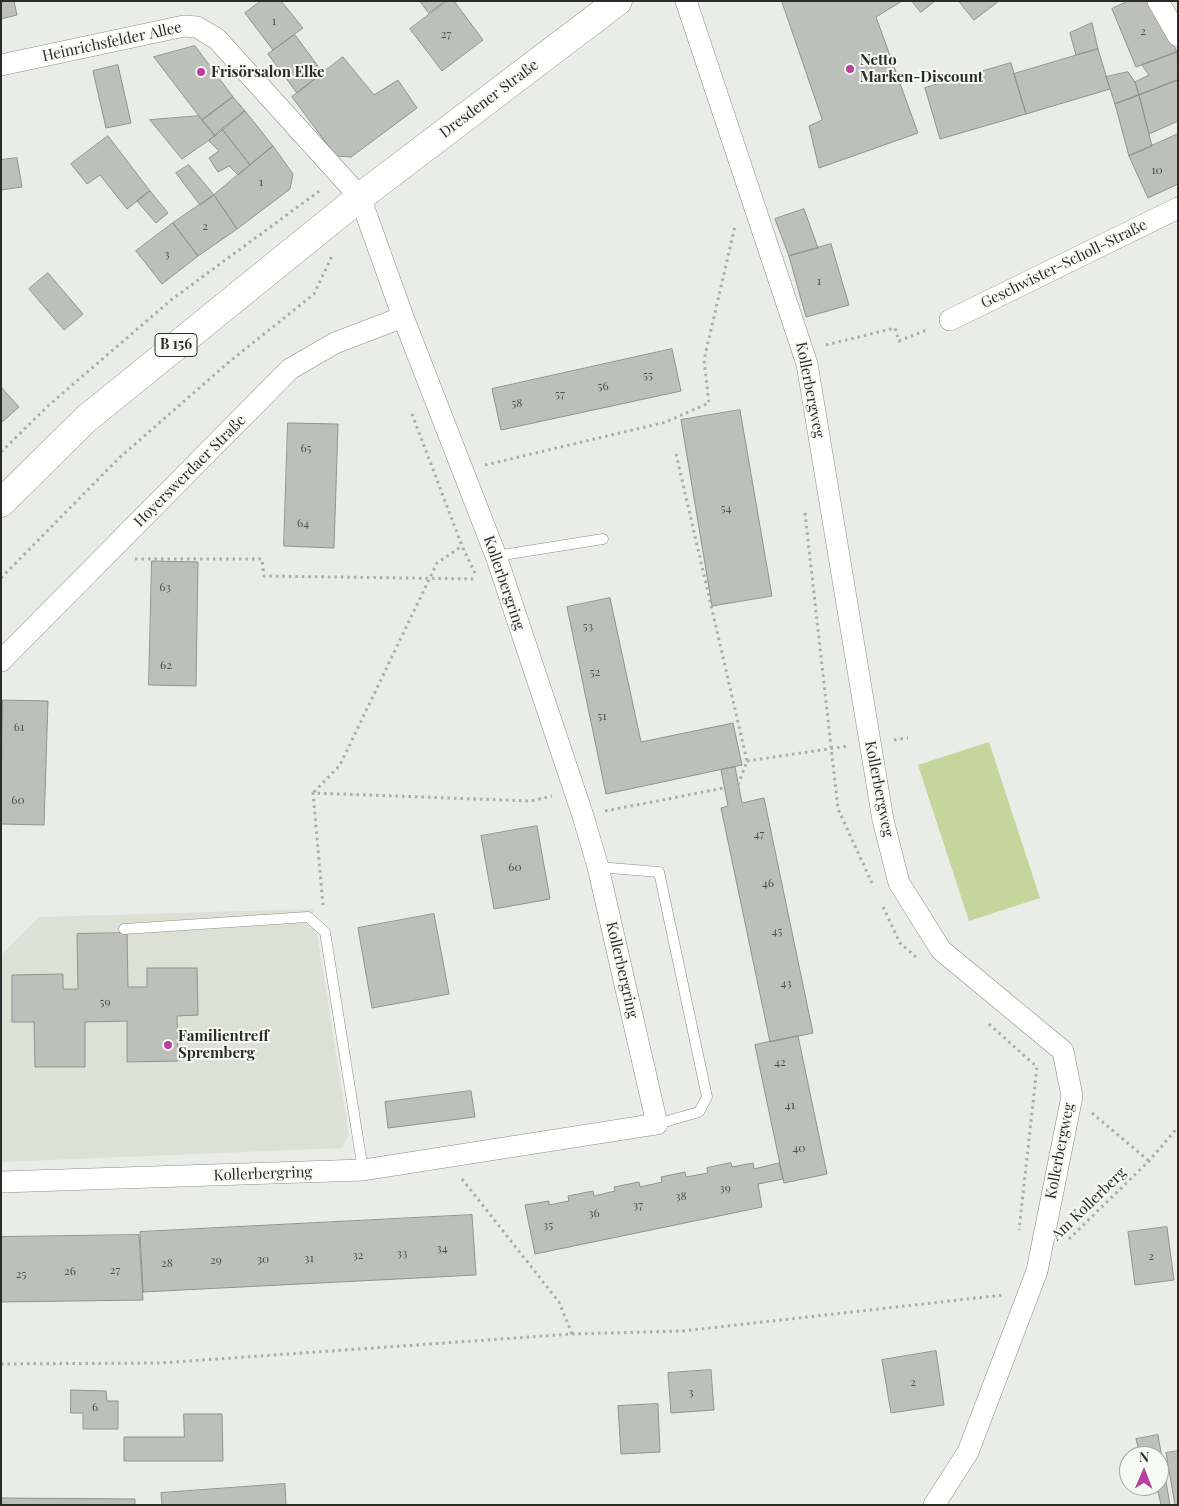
<!DOCTYPE html>
<meta charset="utf-8">
<style>
body{margin:0}
#map{position:relative;width:1179px;height:1506px;overflow:hidden;background:#eaece7;font-family:"Playfair Display",serif}
canvas{display:block}
.frame{position:absolute;inset:0;border:2px solid #2b2c2a;pointer-events:none}
.north{position:absolute;left:1119px;top:1446px;width:50px;height:50px;box-sizing:border-box;background:#f7f9f4;border:1px solid #a5a7a3;border-radius:50%;rotate:1deg;font-size:14px;font-weight:700;line-height:20px;text-align:center;color:#2b2c2a}
.north::after{content:'';display:block;margin:auto;width:18px;height:22px;background:#b5439e;clip-path:polygon(50% 0,100% 100%,50% 72%,0 100%)}
</style>
<div id="map">
<canvas width="1179" height="1506"></canvas>
<div class="frame"></div>
<div class="north">N</div>
</div>
<script>
const context = document.querySelector('canvas').getContext('2d');
context.lineJoin = 'round';
function fillPath(path, color) {
  context.fillStyle = color;
  context.fill(path, 'evenodd');
}
function strokePath(path, color, width, dash) {
  context.strokeStyle = color;
  context.lineWidth = width;
  context.lineCap = dash ? 'butt' : 'round';
  context.setLineDash(dash || []);
  context.stroke(path);
}
function write(font, color, halo, rows, align = 'center') {
  context.font = font + ' "Playfair Display",serif';
  context.lineWidth = 4;
  context.setLineDash([]);
  context.textBaseline = 'middle';
  context.strokeStyle = halo;
  context.fillStyle = color;
  for (const [text, x, y, turn = 0] of rows) {
    context.save();
    context.translate(x, y);
    context.rotate((+turn || 0) * Math.PI / 180);
    context.textAlign = isNaN(turn) ? turn : align;
    if (halo) context.strokeText(text, 0, 0);
    context.fillText(text, 0, 0);
    context.restore();
  }
}
const built = new Path2D(`
 M 313,909 L 349,1135 L 342,1148 L 1,1162 L 1,955 L 39,917 Z`);
const green = new Path2D(`
 M 989,742 L 1040,898 L 969,921 L 918,765 Z`);
const building = new Path2D(`
 M 1,1 L 14,1 L 17,15 L 1,19 Z
 M 261,1 L 281,1 L 303,28 L 273,50 L 245,13 Z
 M 420,1 L 445,1 L 429,13 Z
 M 447,1 L 454,1 L 483,40 L 442,71 L 410,29 Z
 M 782,1 L 902,1 L 876,17 L 918,133 L 819,168 L 809,126 L 822,120 Z
 M 912,1 L 935,1 L 921,12 Z
 M 959,1 L 999,1 L 974,20 Z
 M 1128,1 L 1152,1 L 1177,52 L 1136,67 L 1112,9 Z
 M 1092,23 L 1098,49 L 1076,55 L 1070,33 Z
 M 295,35 L 323,73 L 297,93 L 268,54 Z
 M 195,46 L 233,97 L 202,120 L 154,57 Z
 M 1098,49 L 1110,89 L 1026,114 L 1014,74 Z
 M 1177,52 L 1178,80 L 1139,95 L 1135,82 L 1149,75 L 1142,65 Z
 M 343,57 L 374,95 L 398,80 L 417,108 L 351,157 L 336,156 L 292,97 Z
 M 1011,63 L 1026,114 L 940,139 L 925,88 Z
 M 118,65 L 131,123 L 106,128 L 93,71 Z
 M 1128,72 L 1135,82 L 1139,95 L 1115,104 L 1106,77 Z
 M 1178,80 L 1178,121 L 1149,134 L 1139,95 Z
 M 1139,95 L 1152,146 L 1129,156 L 1115,104 Z
 M 233,97 L 245,111 L 215,136 L 202,120 Z
 M 245,111 L 273,146 L 250,165 L 222,129 Z
 M 199,116 L 215,136 L 182,159 L 150,120 Z
 M 222,129 L 250,165 L 238,175 L 229,166 L 218,172 L 209,158 L 219,151 L 209,141 Z
 M 1178,134 L 1178,184 L 1148,198 L 1129,156 Z
 M 108,136 L 150,191 L 127,209 L 100,175 L 87,184 L 71,164 Z
 M 273,146 L 293,174 L 290,189 L 237,229 L 214,195 Z
 M 17,158 L 22,187 L 1,190 L 1,160 Z
 M 189,165 L 214,195 L 200,205 L 176,173 Z
 M 150,191 L 168,213 L 156,223 L 137,201 Z
 M 214,195 L 237,229 L 198,256 L 173,223 Z
 M 804,209 L 818,248 L 789,256 L 775,219 Z
 M 173,223 L 198,256 L 162,284 L 136,251 Z
 M 831,244 L 849,305 L 806,317 L 789,256 Z
 M 48,273 L 83,314 L 64,330 L 29,289 Z
 M 672,349 L 681,391 L 501,430 L 492,389 Z
 M 1,387 L 19,407 L 1,423 Z
 M 740,410 L 772,596 L 712,606 L 681,420 Z
 M 288,423 L 338,424 L 334,548 L 284,546 Z
 M 152,561 L 198,562 L 196,686 L 149,685 Z
 M 610,598 L 641,742 L 733,723 L 742,765 L 606,794 L 567,607 Z
 M 3,700 L 48,701 L 44,825 L 1,824 Z
 M 735,767 L 742,803 L 764,798 L 813,1033 L 770,1042 L 721,808 L 728,806 L 721,770 Z
 M 537,826 L 550,899 L 494,909 L 481,836 Z
 M 434,914 L 449,994 L 372,1008 L 358,928 Z
 M 127,933 L 128,987 L 147,987 L 147,968 L 197,968 L 198,1015 L 177,1016 L 178,1061 L 127,1062 L 127,1021 L 85,1022 L 85,1067 L 35,1067 L 34,1022 L 12,1022 L 12,975 L 63,974 L 63,989 L 78,989 L 77,934 Z
 M 798,1036 L 827,1174 L 784,1183 L 755,1045 Z
 M 471,1091 L 475,1117 L 388,1128 L 385,1102 Z
 M 731,1163 L 732,1167 L 753,1163 L 754,1169 L 779,1163 L 783,1179 L 758,1184 L 762,1207 L 535,1254 L 525,1205 L 549,1201 L 549,1205 L 569,1201 L 568,1196 L 593,1191 L 594,1196 L 615,1191 L 614,1187 L 639,1182 L 640,1187 L 662,1182 L 661,1177 L 685,1172 L 686,1177 L 708,1173 L 707,1168 Z
 M 472,1215 L 476,1275 L 143,1292 L 140,1232 Z
 M 1167,1227 L 1174,1280 L 1135,1285 L 1128,1232 Z
 M 139,1235 L 143,1300 L 1,1302 L 1,1237 Z
 M 936,1351 L 944,1405 L 891,1413 L 882,1360 Z
 M 711,1370 L 714,1410 L 671,1413 L 668,1373 Z
 M 71,1390 L 106,1391 L 107,1401 L 118,1401 L 118,1429 L 83,1429 L 83,1413 L 71,1413 Z
 M 658,1404 L 660,1452 L 621,1454 L 618,1406 Z
 M 184,1414 L 222,1414 L 223,1461 L 124,1461 L 124,1437 L 184,1437 Z
 M 1158,1435 L 1170,1505 L 1161,1505 L 1157,1486 L 1159,1456 L 1140,1456 L 1136,1439 Z
 M 1178,1451 L 1178,1505 L 1175,1505 L 1166,1453 Z
 M 285,1484 L 286,1505 L 162,1505 L 161,1493 Z
 M 1,1498 L 135,1499 L 135,1505 L 1,1505 Z`);
const path = new Path2D(`
 M 826,345 L 895,328 L 899,341 L 929,329
 M 412,414 L 462,546 L 475,573
 M 1,452 L 49,405 L 171,300 L 322,189
 M 676,454 L 747,761 L 738,785
 M 485,465 L 666,422 L 709,403 L 704,360 L 735,226
 M 805,513 L 838,809 L 872,883
 M 135,559 L 262,559 L 264,576 L 477,579
 M 1,578 L 118,459 L 229,362 L 314,294 L 332,256
 M 894,740 L 908,738
 M 747,761 L 848,746
 M 314,792 L 340,765 L 437,563 L 462,546
 M 605,811 L 724,788
 M 323,905 L 313,793 L 531,801 L 552,796
 M 883,907 L 900,943 L 916,957
 M 989,1024 L 1037,1067 L 1019,1230
 M 1092,1113 L 1149,1161
 M 462,1179 L 559,1302 L 572,1334
 M 1069,1239 L 1149,1161 L 1178,1127
 M 1,1364 L 160,1363 L 572,1334 L 683,1331 L 1003,1295`);
const service = new Path2D(`
 M 496,556 L 603,539
 M 598,867 L 659,872 L 707,1097 L 699,1112 L 657,1124
 M 124,929 L 308,917 L 325,932 L 363,1170`);
const minor = new Path2D(`
 M 686,1 L 807,364 L 883,820 L 899,883 L 941,950 L 1063,1051 L 1072,1096 L 1037,1271 L 968,1452 L 934,1505
 M 1158,1 L 1178,36
 M 1,65 L 184,26 L 197,27 L 217,39 L 360,197 L 403,317 L 496,556 L 583,816 L 598,867 L 657,1124 L 363,1170 L 1,1182
 M 950,320 L 1178,208
 M 1,661 L 290,369 L 335,343 L 403,317`);
const primary = new Path2D(`
 M 1,503 L 86,419 L 360,197 L 618,1`);
const markers = [
 [850,69,5,"#b5439e"],
 [201,72,5,"#b5439e"],
 [168,1045,5,"#b5439e"]
];
const numberNames = [
 ["1",274,21],
 ["2",1143,31],
 ["27",446,34],
 ["10",1157,170],
 ["1",261,182],
 ["2",205,226],
 ["3",167,254],
 ["1",819,281],
 ["55",648,375],
 ["56",603,386],
 ["57",560,394],
 ["58",517,403],
 ["65",306,448],
 ["54",726,508],
 ["64",303,523],
 ["63",165,587],
 ["53",588,626],
 ["62",166,665],
 ["52",595,672],
 ["51",602,716],
 ["61",19,727],
 ["60",18,800],
 ["47",759,834],
 ["60",515,867],
 ["46",768,883],
 ["45",777,931],
 ["43",786,983],
 ["59",105,1002],
 ["42",780,1062],
 ["41",790,1105],
 ["40",799,1148],
 ["39",725,1188],
 ["38",681,1196],
 ["37",638,1205],
 ["36",594,1213],
 ["35",548,1225],
 ["34",442,1248],
 ["33",402,1253],
 ["32",358,1255],
 ["2",1151,1256],
 ["31",309,1258],
 ["30",263,1259],
 ["29",216,1260],
 ["28",167,1263],
 ["27",115,1270],
 ["26",70,1271],
 ["25",21,1274],
 ["2",913,1382],
 ["3",691,1392],
 ["6",95,1407]
];
const shields = [
 [176,345,42]
];
const shieldNames = [
 ["B 156",176,345]
];
const streetNames = [
 ["Heinrichsfelder Allee",112,42,-12],
 ["Dresdener Straße",489,99,-37],
 ["Geschwister-Scholl-Straße",1064,264,-26],
 ["Kollerbergweg",810,390,79],
 ["Hoyerswerdaer Straße",190,471,-45],
 ["Kollerbergring",504,583,71],
 ["Kollerbergweg",879,789,79],
 ["Kollerbergring",622,970,77],
 ["Kollerbergweg",1060,1151,-79],
 ["Kollerbergring",263,1174,-2],
 ["Am Kollerberg",1089,1204,-44]
];
const poiNames = [
 ["Netto",860,60],
 ["Marken-Discount",860,77],
 ["Frisörsalon Elke",211,72],
 ["Familientreff",178,1036],
 ["Spremberg",178,1053]
];
fillPath(built, '#dde1d5');
fillPath(green, '#c4d69b');
fillPath(building, '#bdbfba');
strokePath(building, '#91938e', 1);
strokePath(service, '#8b8d88', 11);
strokePath(minor, '#8b8d88', 22);
strokePath(primary, '#8b8d88', 29);
strokePath(path, '#abada9', 3, [2.5, 4]);
strokePath(service, '#fff', 10);
strokePath(minor, '#fff', 21);
strokePath(primary, '#fff', 28);
for (const [x, y, r, color] of markers) {
  const dot = new Path2D();
  dot.arc(x, y, r, 0, 2 * Math.PI);
  context.fillStyle = color;
  context.fill(dot);
  strokePath(dot, '#f7f9f4', 2);
}
write('12px', '#50514e', null, numberNames);
for (const [x, y, w] of shields) {
  const box = new Path2D();
  box.roundRect(x - w / 2, y - 11.5, w, 23, 4);
  context.fillStyle = '#f7f9f4';
  context.fill(box);
  strokePath(box, '#2b2c2a', 1);
}
write('bold 14px', '#2b2c2a', null, shieldNames);
write('15px', '#2b2c2a', '#f7f9f4', streetNames);
write('bold 15px', '#2b2c2a', '#f7f9f4', poiNames, 'left');
</script>
